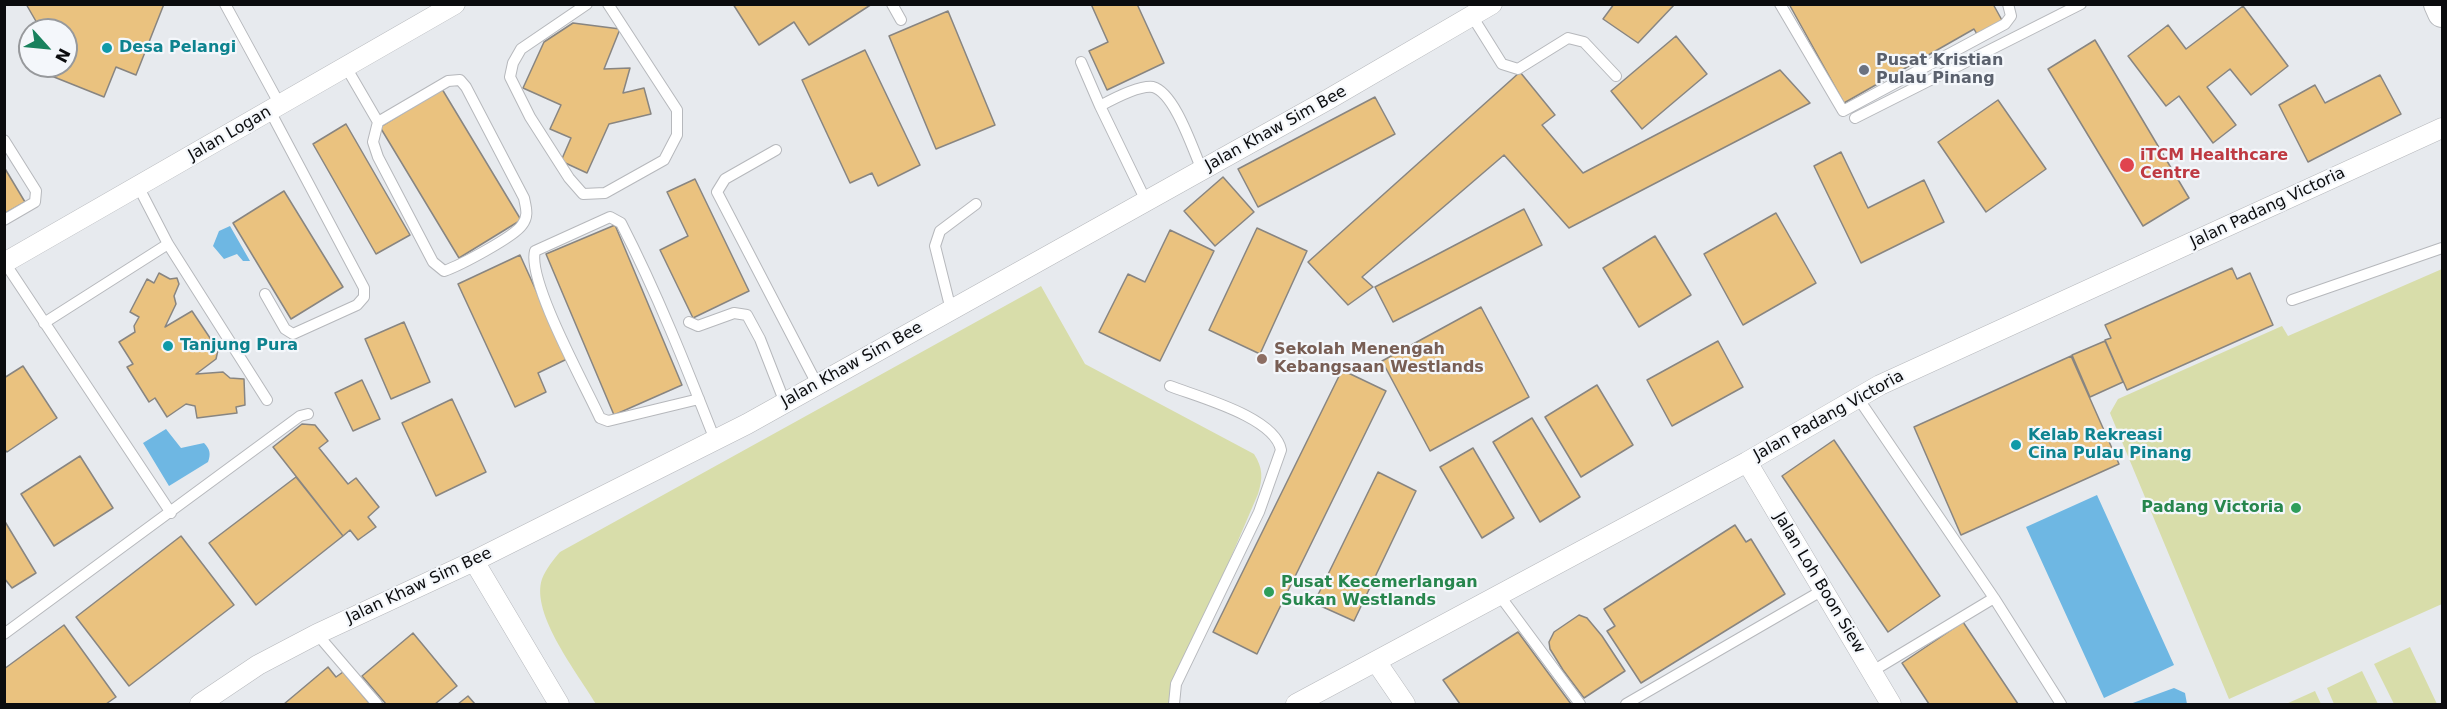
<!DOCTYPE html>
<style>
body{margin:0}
#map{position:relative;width:2447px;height:709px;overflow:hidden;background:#e7eaee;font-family:"DejaVu Sans",sans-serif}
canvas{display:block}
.frame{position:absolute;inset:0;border:6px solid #0b0c0e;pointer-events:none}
.north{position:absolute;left:18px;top:18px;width:60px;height:60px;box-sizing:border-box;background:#f4f7fb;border:2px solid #97999c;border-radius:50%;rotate:117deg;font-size:16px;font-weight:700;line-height:24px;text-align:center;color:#0b0c0e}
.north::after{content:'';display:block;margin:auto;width:21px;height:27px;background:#18815d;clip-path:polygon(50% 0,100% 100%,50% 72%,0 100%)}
</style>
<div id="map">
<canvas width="2447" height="709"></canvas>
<div class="frame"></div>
<div class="north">N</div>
</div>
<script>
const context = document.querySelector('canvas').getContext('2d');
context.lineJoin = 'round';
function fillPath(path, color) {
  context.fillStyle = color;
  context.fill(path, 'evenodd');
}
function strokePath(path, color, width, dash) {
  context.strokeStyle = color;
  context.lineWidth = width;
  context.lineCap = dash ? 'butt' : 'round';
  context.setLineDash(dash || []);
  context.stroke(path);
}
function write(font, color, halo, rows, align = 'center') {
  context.font = font + ' "DejaVu Sans",sans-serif';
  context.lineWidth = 4.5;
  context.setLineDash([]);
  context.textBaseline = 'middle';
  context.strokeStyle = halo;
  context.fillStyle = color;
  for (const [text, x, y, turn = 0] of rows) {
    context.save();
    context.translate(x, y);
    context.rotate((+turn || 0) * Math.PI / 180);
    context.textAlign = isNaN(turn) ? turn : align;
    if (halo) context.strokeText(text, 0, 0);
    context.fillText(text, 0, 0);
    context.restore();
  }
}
const green = new Path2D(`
 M 2442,269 L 2442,604 L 2229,699 L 2110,413 L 2118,399 L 2282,326 L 2288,336 Z
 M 1041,286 L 1085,364 L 1254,454 C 1263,468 1263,478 1258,494 L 1168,704 L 596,704 C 579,675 530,614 542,579 C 546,569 553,560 560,552 Z
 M 2410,647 L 2437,704 L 2394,704 L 2374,664 Z
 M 2362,671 L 2378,704 L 2334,704 L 2327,688 Z
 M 2315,691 L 2321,704 L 2286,704 Z`);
const water = new Path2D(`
 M 230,226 L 250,261 L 243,261 L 237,254 L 224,259 L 213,246 L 219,231 Z
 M 166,429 L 181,448 L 204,443 C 210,449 211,454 208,462 L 169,486 L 143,443 Z
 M 2097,495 L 2174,665 L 2104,698 L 2026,527 Z
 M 2174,688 L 2185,693 L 2187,704 L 2130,704 Z`);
const building = new Path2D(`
 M 26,4 L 164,4 L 136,75 L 116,67 L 104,97 L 29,67 L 66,66 L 66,30 L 41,30 Z
 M 733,4 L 872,4 L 809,45 L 794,22 L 759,45 Z
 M 1091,4 L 1137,4 L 1164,63 L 1107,90 L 1089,51 L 1108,42 Z
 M 1614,4 L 1675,4 L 1638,43 L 1603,19 Z
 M 1789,4 L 1993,4 L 2003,22 L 1978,36 L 1974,29 L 1844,103 Z
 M 2243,6 L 2288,66 L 2251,95 L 2230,69 L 2207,87 L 2236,125 L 2213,143 L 2179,96 L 2166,106 L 2128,56 L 2168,25 L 2186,49 Z
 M 948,11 L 995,125 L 936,149 L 889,36 Z
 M 573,23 L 620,29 L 604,69 L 630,68 L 623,93 L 644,88 L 651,114 L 609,124 L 587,173 L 561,161 L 571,138 L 550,129 L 561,105 L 523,88 L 544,42 Z
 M 1676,36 L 1707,74 L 1642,129 L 1611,91 Z
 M 2095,40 L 2189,198 L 2143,226 L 2048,69 Z
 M 865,50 L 920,165 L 878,186 L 872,173 L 850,183 L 802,80 Z
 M 1780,70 L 1810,103 L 1569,228 L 1504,155 L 1362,277 L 1373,287 L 1348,305 L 1308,262 L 1520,72 L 1555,115 L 1542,125 L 1583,173 Z
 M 2380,75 L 2401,114 L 2308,162 L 2279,105 L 2315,85 L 2325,103 Z
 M 442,89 L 521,220 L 459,258 L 380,127 Z
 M 1375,97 L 1395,134 L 1258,207 L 1238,169 Z
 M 1998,100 L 2046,169 L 1986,212 L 1938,142 Z
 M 346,124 L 410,235 L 376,254 L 313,144 Z
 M 1841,152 L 1868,208 L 1924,180 L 1944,222 L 1861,263 L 1814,166 Z
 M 4,167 L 25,202 L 4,214 Z
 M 1223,177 L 1254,212 L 1215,246 L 1184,211 Z
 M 695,179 L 749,291 L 693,318 L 660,250 L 688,236 L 667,192 Z
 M 284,191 L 343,287 L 291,319 L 233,223 Z
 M 1524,209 L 1542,245 L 1393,322 L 1375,287 Z
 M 1776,213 L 1816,283 L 1743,325 L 1704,254 Z
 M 615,225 L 682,385 L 614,415 L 546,254 Z
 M 1257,228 L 1307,251 L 1260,354 L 1209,330 Z
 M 1170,230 L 1214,251 L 1160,361 L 1099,332 L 1128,274 L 1145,282 Z
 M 1655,236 L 1691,295 L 1639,327 L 1603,268 Z
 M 520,255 L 567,359 L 538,373 L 546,392 L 515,407 L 458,284 Z
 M 2232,268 L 2237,279 L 2250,273 L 2273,325 L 2127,390 L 2105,340 L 2111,338 L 2105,325 Z
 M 159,273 L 170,279 L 177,278 L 179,284 L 174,296 L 176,304 L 165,327 L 192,311 L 218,350 L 216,359 L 196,374 L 223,372 L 230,378 L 244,379 L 245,405 L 236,407 L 237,413 L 197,418 L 195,406 L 186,404 L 167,417 L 155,398 L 149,402 L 127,367 L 133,364 L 119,342 L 135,332 L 134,326 L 139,317 L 130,312 L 147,279 L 154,283 Z
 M 1481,307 L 1529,397 L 1430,451 L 1382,361 Z
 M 404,322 L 430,382 L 391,399 L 365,339 Z
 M 1718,341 L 1743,387 L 1672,426 L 1647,380 Z
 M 2105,341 L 2123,382 L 2090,397 L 2072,355 Z
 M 2071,356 L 2119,464 L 1961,535 L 1914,427 Z
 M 23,366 L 57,418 L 7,452 L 4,449 L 4,378 Z
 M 1342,370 L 1386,391 L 1257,654 L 1213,632 Z
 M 362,380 L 380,419 L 353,431 L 335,393 Z
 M 1597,385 L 1633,445 L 1581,477 L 1545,417 Z
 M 452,399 L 486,472 L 436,496 L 402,423 Z
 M 1532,418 L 1580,497 L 1540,522 L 1493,442 Z
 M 302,424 L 315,425 L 328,441 L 319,448 L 348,484 L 356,478 L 379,507 L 368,517 L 376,527 L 358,540 L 350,530 L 343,536 L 273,447 Z
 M 1834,440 L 1940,596 L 1888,632 L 1782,476 Z
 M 1473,448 L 1514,518 L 1482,538 L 1440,467 Z
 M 80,456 L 113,508 L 54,546 L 21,494 Z
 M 1378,472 L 1416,491 L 1354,621 L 1314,603 Z
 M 296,477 L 343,536 L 256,605 L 209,543 Z
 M 4,520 L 36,573 L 12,588 L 4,578 Z
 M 1735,525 L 1746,542 L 1751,539 L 1785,594 L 1641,683 L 1607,631 L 1615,626 L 1604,609 Z
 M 181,536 L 234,605 L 129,686 L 76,617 Z
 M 1579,615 L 1587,618 L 1602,636 L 1625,671 L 1584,698 L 1563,670 L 1550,649 L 1549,642 L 1554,632 Z
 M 1963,622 L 2018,704 L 1929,704 L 1902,663 Z
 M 64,625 L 116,697 L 106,704 L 4,704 L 4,669 Z
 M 1518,632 L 1571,704 L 1460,704 L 1443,680 Z
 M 413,633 L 457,686 L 435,704 L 386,704 L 362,676 Z
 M 328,667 L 336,677 L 343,672 L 370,704 L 284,704 Z
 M 468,696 L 475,704 L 458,704 Z`);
const lane = new Path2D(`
 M 225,4 L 280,105
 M 587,4 L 521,49 L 513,63 L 510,77 L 530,117 L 569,178 L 583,194 L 605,193 L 664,160 L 677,135 L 677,110 L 608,4
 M 892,4 L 901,20
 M 1780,4 L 1843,111 L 2005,24 L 2011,16 L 2008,4
 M 1472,16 L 1502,64 L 1518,69 L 1568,38 L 1584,42 L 1616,76
 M 1081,62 L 1100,106 C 1111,100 1140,85 1153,87 C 1175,93 1193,150 1202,170
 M 346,67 L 378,122 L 373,142 L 378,157 L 433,262 L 444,271 C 459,266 514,237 522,225 C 529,216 526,208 524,198 L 466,87 L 460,80 L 448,81 L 378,122
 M 1100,106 L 1146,201
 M 1855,118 L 2081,4
 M 4,140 L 36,191 L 35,202 L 4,220
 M 776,150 L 725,179 L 717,192 L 817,384
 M 138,186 L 168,244 L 267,400
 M 5,263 L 171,513
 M 265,294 L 285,329 L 293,334 L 357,305 L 364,297 L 364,288 L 270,111
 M 2292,300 L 2442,248
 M 951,310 L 935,246 L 940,231 L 976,204
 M 689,322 L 698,326 L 734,313 L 747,315 L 760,339 L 785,403
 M 44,323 L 168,244
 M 1170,386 C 1198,397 1275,417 1281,450 L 1259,512 L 1176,684 L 1174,704
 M 1858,398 L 1994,598 L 2061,704
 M 699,399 L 608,421 L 600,418 C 585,385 527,281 535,251 L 610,217 L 621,223 C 657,293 686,366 715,440
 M 1500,596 L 1580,704
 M 4,634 L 300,416 L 308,414
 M 317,634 L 377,704
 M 1871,672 L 1994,598
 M 1626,704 L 1823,590`);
const street = new Path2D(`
 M 4,263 L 455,4
 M 1747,462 L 1891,704
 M 474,561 L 559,704
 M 1377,663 L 1405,704
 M 200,704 L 258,665 L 317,634 L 474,561 L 747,424 L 1329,99 L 1492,4
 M 1296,704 L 1747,462 L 1880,385 L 2442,128`);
const secondary = new Path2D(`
 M 2438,4 L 2442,13`);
const markers = [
 [107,48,6,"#0f9aa8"],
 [1864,70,6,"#6b7280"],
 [2127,165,8,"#e0444e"],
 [168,346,6,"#0f9aa8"],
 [1262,359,6,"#8d6e63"],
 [2016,445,6,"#0f9aa8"],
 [2296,508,6,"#2e9e5b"],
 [1269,592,6,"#2e9e5b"]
];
const cultureNames = [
 ["Desa Pelangi",119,48],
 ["Tanjung Pura",180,346],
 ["Kelab Rekreasi",2028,436],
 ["Cina Pulau Pinang",2028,454]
];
const worshipNames = [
 ["Pusat Kristian",1876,61],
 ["Pulau Pinang",1876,79]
];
const streetNames = [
 ["Jalan Khaw Sim Bee",1276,129,-29],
 ["Jalan Logan",230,134,-30],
 ["Jalan Padang Victoria",2268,208,-25],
 ["Jalan Khaw Sim Bee",852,365,-29],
 ["Jalan Padang Victoria",1829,416,-29],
 ["Jalan Loh Boon Siew",1819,583,59],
 ["Jalan Khaw Sim Bee",419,586,-25]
];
const healthNames = [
 ["iTCM Healthcare",2140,156],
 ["Centre",2140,174]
];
const educationNames = [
 ["Sekolah Menengah",1274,350],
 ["Kebangsaan Westlands",1274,368]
];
const leisureNames = [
 ["Padang Victoria",2284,508],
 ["Pusat Kecemerlangan",1281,583,"left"],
 ["Sukan Westlands",1281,601,"left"]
];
fillPath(green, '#d8ddaa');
fillPath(water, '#6eb7e3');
fillPath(building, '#eac27f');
strokePath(building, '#888581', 1.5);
strokePath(lane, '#b6b8bc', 12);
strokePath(street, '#b6b8bc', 21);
strokePath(secondary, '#b6b8bc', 30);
strokePath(lane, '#fff', 10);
strokePath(street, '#fff', 20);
strokePath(secondary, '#fff', 28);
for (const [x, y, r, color] of markers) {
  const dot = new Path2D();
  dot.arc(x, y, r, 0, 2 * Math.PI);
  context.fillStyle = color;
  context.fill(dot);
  strokePath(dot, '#f4f7fb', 2);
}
write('bold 16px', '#0d838f', '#f4f7fb', cultureNames, 'left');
write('bold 16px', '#5b616d', '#f4f7fb', worshipNames, 'left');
write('16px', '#0b0c0e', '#f4f7fb', streetNames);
write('bold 16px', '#be3a42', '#f4f7fb', healthNames, 'left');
write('bold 16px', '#785e54', '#f4f7fb', educationNames, 'left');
write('bold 16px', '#27864d', '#f4f7fb', leisureNames, 'right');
</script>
